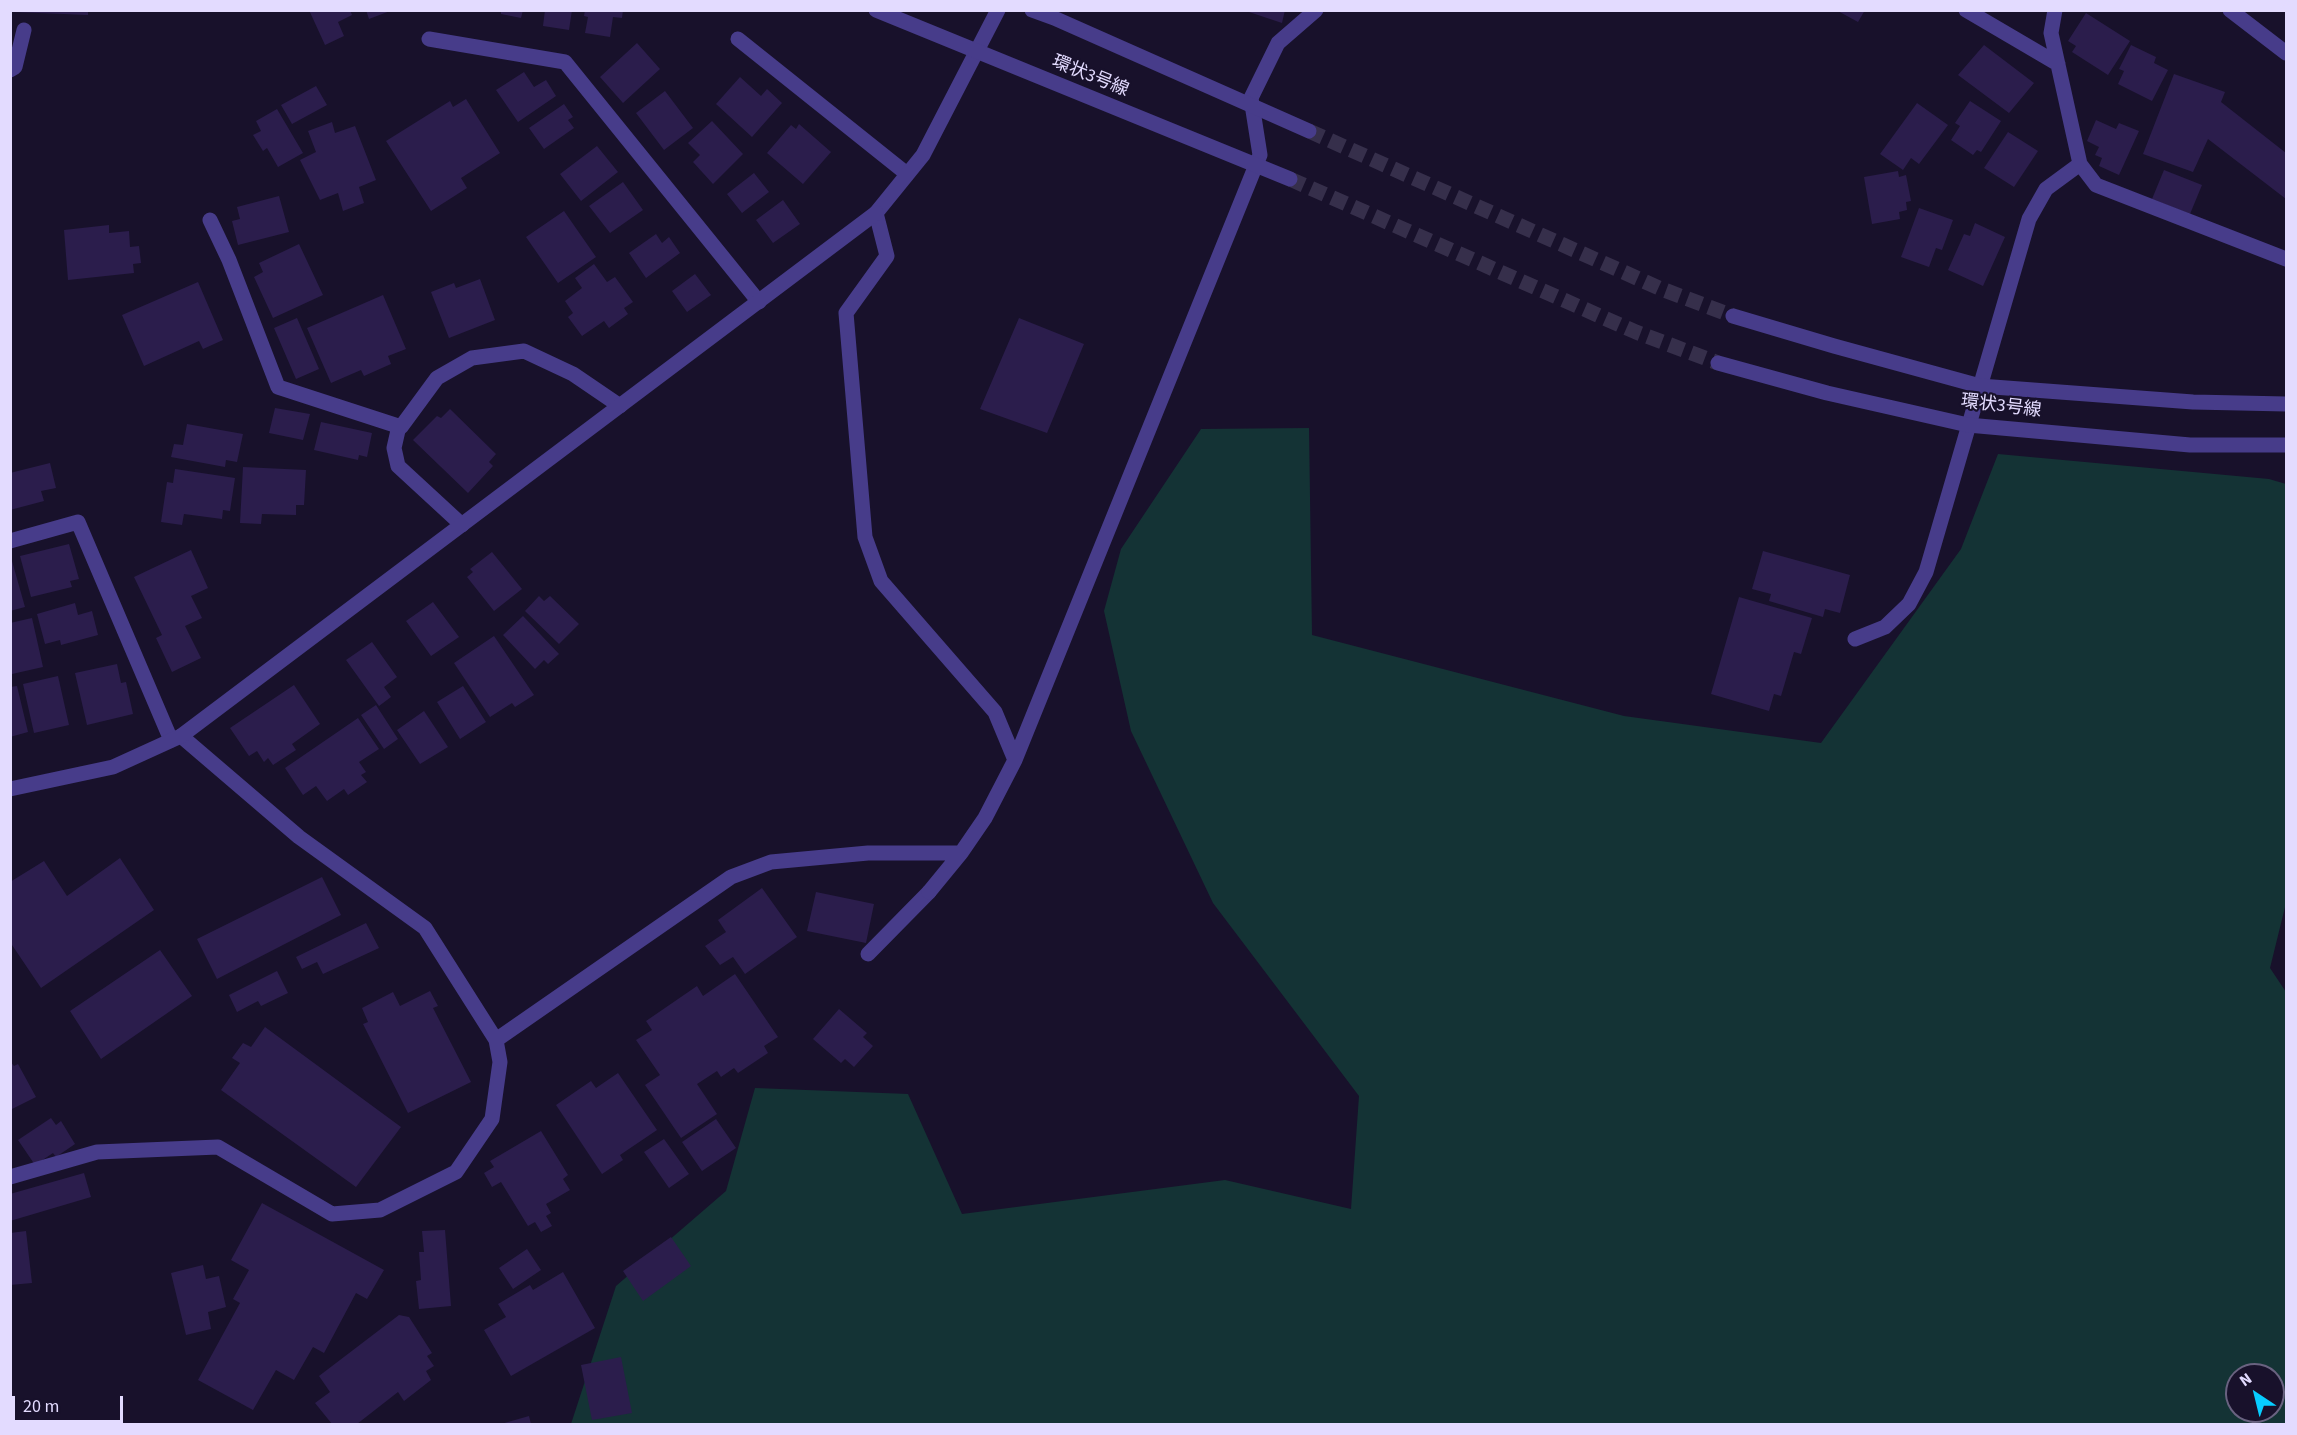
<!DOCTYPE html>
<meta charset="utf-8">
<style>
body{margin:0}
#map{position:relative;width:2297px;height:1435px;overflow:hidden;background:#18112b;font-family:"Source Sans 3",sans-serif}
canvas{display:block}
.frame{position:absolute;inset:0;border:12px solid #e3dbff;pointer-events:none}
.north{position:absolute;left:2225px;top:1363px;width:60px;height:60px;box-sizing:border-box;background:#18112b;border:2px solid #696280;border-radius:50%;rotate:325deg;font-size:16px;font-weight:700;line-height:24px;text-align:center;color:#e3dbff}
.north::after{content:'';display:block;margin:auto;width:21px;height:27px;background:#07cdff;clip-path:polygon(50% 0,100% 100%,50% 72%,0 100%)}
.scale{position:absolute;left:12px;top:1396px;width:111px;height:27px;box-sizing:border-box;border:3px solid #e3dbff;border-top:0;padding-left:8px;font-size:18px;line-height:21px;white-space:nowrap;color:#e3dbff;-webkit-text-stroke:4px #18112b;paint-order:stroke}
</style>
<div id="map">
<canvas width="2297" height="1435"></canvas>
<div class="frame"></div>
<div class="north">N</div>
<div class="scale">20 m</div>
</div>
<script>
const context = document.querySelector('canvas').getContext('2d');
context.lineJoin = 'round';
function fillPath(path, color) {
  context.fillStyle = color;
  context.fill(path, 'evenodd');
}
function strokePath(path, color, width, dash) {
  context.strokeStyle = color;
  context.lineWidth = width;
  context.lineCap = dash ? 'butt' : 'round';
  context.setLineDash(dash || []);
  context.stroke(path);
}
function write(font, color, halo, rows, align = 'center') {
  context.font = font + ' "Source Sans 3","Noto Sans JP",sans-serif';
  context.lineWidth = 4.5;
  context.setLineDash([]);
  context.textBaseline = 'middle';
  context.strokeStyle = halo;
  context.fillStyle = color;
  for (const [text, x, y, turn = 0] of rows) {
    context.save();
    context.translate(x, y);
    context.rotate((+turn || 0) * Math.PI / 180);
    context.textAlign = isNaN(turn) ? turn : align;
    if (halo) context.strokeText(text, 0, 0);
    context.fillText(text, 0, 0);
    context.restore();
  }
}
const green = new Path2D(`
 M 1309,428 L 1312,635 L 1624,716 L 1821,743 L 1961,549 L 1998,454 L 2269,479 L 2286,484 L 2286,903 L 2270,968 L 2286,992 L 2286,1424 L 571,1424 L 616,1286 L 726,1191 L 755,1088 L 908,1094 L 962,1214 L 1225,1180 L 1351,1209 L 1359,1096 L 1213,903 L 1131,731 L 1104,611 L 1121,549 L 1201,429 ZM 2237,1375 L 2273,1375 L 2273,1411 L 2237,1411 Z`);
const building = new Path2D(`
 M 13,10 L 88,10 L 88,15 L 13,12 Z
 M 309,10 L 350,10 L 352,15 L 338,22 L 344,36 L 325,45 Z
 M 366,10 L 390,10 L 390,11 L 369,19 Z
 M 501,10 L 523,10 L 521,18 L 501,14 Z
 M 545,10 L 572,10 L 569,30 L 543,26 Z
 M 585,10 L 623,10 L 622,18 L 613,17 L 610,37 L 585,33 L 588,17 L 584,16 Z
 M 1243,10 L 1285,10 L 1282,23 Z
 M 1836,10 L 1865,10 L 1858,22 Z
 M 2086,13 L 2130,41 L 2108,75 L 2072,52 L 2076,46 L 2068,41 Z
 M 637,43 L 660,69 L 623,103 L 600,77 Z
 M 1984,45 L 2034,83 L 2009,113 L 1958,75 Z
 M 2131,45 L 2156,57 L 2154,63 L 2168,70 L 2152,101 L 2118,84 L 2124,71 L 2119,69 Z
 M 524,72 L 534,87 L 546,80 L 556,96 L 518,122 L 496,90 Z
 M 2174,74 L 2225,92 L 2221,102 L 2286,153 L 2286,199 L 2208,139 L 2193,172 L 2143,154 Z
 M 740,77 L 761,96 L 767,89 L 782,103 L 752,137 L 716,104 Z
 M 316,86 L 327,105 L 292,124 L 281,105 Z
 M 665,91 L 693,128 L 664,150 L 636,113 Z
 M 466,99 L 500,153 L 461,178 L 467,188 L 431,211 L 386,141 L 450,101 L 453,107 Z
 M 1970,101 L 2001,121 L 1981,152 L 1977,150 L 1973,155 L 1951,140 L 1960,126 L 1955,123 Z
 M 1917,103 L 1948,125 L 1919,164 L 1911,158 L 1903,170 L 1880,154 Z
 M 564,104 L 573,117 L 568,120 L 574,128 L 544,149 L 529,128 Z
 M 277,109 L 303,153 L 278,167 L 267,148 L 263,151 L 253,135 L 261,131 L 256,121 Z
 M 2096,120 L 2116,129 L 2119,123 L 2139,131 L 2119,175 L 2099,166 L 2102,158 L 2095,155 L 2099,147 L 2087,141 Z
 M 712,121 L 743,154 L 713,184 L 693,162 L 700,155 L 688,143 Z
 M 332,122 L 335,133 L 355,126 L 376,180 L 359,187 L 364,203 L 343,211 L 338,193 L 320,200 L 300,160 L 316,152 L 308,131 Z
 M 799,124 L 831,152 L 803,184 L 767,153 L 791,125 L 796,129 Z
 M 2008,132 L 2038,151 L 2014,187 L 1984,168 Z
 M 597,146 L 618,172 L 581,201 L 560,174 Z
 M 2164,170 L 2202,185 L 2190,214 L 2152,199 Z
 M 1898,171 L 1899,177 L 1906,175 L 1911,201 L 1906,202 L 1907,210 L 1899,212 L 1900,219 L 1872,224 L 1864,177 Z
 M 754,173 L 769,192 L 742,213 L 727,194 Z
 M 623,182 L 643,210 L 610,233 L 589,206 Z
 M 279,196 L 289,232 L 238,245 L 232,221 L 240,219 L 237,207 Z
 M 783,200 L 800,224 L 773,243 L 756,220 Z
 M 1919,208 L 1953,220 L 1942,250 L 1936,248 L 1929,267 L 1901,257 Z
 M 564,211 L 596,257 L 558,283 L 526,237 Z
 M 1975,223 L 2005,237 L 1983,286 L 1948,270 L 1964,234 L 1970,236 Z
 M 109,225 L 109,233 L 129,231 L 130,247 L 139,246 L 141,263 L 133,264 L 134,273 L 68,280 L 64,230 Z
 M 656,234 L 662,243 L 669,237 L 680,253 L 646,278 L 629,253 Z
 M 299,244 L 323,295 L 273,318 L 254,277 L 263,272 L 259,263 Z
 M 594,264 L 607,282 L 615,277 L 633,302 L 624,308 L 628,314 L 609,328 L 604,321 L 582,336 L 568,317 L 573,313 L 565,301 L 582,288 L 575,278 Z
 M 695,274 L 711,295 L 687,312 L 672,291 Z
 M 480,279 L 495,320 L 449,338 L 431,292 L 454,283 L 456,288 Z
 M 198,282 L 223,340 L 203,349 L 199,341 L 144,366 L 122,315 Z
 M 383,295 L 406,349 L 388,356 L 391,364 L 364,376 L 361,370 L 331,383 L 307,328 Z
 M 297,318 L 319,369 L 296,379 L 274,328 Z
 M 1019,318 L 1084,344 L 1047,433 L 980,409 Z
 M 275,408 L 310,414 L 303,440 L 269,433 Z
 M 450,409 L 496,454 L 489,462 L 493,466 L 468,493 L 413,440 L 437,416 L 441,418 Z
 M 321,422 L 372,433 L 367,457 L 359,455 L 358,460 L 314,450 Z
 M 187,424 L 243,434 L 237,462 L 226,460 L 225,467 L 171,457 L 174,444 L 183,445 Z
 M 50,463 L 56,488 L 41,491 L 44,501 L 10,510 L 10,473 Z
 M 243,467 L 306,470 L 304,505 L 296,505 L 296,515 L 262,514 L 261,524 L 240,523 Z
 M 175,469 L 235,478 L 230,511 L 223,510 L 222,519 L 184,514 L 182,525 L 161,522 L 167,482 L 173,483 Z
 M 69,544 L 79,579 L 70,581 L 72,587 L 31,597 L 20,556 Z
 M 191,550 L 208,588 L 191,596 L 202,618 L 185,626 L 201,658 L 172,672 L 156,638 L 162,635 L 134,577 Z
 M 1763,551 L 1850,575 L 1840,613 L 1825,609 L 1823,617 L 1769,601 L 1771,594 L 1752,589 Z
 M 492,552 L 522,589 L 494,611 L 467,577 L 473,572 L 470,569 Z
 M 10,561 L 12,561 L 25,607 L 10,611 Z
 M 539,596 L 544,601 L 550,596 L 579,624 L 559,644 L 525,611 Z
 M 1739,597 L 1812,618 L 1801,654 L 1794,652 L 1781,696 L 1774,694 L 1769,711 L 1711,694 Z
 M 433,602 L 459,637 L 431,656 L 406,621 Z
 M 75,603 L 78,615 L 92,611 L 98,635 L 61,645 L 60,640 L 45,644 L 37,614 Z
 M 523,616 L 559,654 L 548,664 L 544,660 L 535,669 L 503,635 Z
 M 32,618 L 43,667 L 12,674 L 10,623 Z
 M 494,636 L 534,695 L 515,707 L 512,703 L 490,717 L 454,663 Z
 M 372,642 L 397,677 L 384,687 L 391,697 L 379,706 L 346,660 Z
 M 117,664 L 121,683 L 126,682 L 133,714 L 87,725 L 75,673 Z
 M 58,676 L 69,725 L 34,733 L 23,684 Z
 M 294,685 L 320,724 L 292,744 L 296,750 L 273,765 L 268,758 L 264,762 L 257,751 L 249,756 L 230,728 Z
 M 17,686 L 28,732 L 10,737 L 10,687 Z
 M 463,686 L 486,722 L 460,739 L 437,702 Z
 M 376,705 L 398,739 L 384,749 L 361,715 Z
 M 424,711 L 448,747 L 420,764 L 397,730 Z
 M 358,718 L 379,749 L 359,762 L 366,772 L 361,775 L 367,782 L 348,795 L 344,789 L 327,801 L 316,786 L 303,795 L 285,768 Z
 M 120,858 L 154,910 L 41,988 L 10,942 L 10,882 L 44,861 L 67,896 Z
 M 322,877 L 341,915 L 217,979 L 197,939 Z
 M 762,888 L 797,937 L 745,974 L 733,957 L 720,965 L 705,946 L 726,932 L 718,920 Z
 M 816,892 L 874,904 L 866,943 L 807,931 Z
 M 366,923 L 379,948 L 323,974 L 317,962 L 302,969 L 296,957 Z
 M 160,950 L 192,996 L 101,1059 L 70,1011 Z
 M 277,971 L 288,993 L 261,1006 L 258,1001 L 237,1012 L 229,995 Z
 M 735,974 L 778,1037 L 764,1046 L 768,1053 L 738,1073 L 734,1068 L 721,1077 L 717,1071 L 697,1084 L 717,1114 L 681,1138 L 645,1085 L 660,1075 L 636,1040 L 652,1030 L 646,1021 L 697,986 L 703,996 Z
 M 430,991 L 438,1006 L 433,1008 L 471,1082 L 408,1113 L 363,1024 L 368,1022 L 362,1008 L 393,992 L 400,1006 Z
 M 839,1009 L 867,1033 L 863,1037 L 873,1046 L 854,1067 L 845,1059 L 841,1063 L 813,1039 Z
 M 265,1027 L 401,1127 L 356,1187 L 221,1090 L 240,1063 L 232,1058 L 243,1043 L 251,1047 Z
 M 10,1061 L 14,1066 L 18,1064 L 36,1097 L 10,1110 Z
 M 618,1073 L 657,1130 L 620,1155 L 623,1160 L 602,1174 L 556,1105 L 591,1081 L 596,1088 Z
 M 51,1118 L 56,1125 L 61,1121 L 75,1144 L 56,1157 L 53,1153 L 35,1165 L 18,1140 Z
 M 716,1119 L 736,1148 L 702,1171 L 682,1142 Z
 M 541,1131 L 568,1175 L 563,1179 L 570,1190 L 546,1204 L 551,1213 L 546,1216 L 552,1226 L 541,1232 L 535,1222 L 528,1226 L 501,1182 L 492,1187 L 484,1173 L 494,1167 L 490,1161 Z
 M 664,1139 L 689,1174 L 669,1188 L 644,1152 Z
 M 84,1173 L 91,1197 L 10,1221 L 10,1194 Z
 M 262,1203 L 384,1270 L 367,1299 L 356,1293 L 324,1353 L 313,1347 L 294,1380 L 276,1370 L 253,1410 L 198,1380 L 240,1303 L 233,1299 L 249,1270 L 231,1260 Z
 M 445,1230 L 451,1306 L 419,1309 L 416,1281 L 421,1280 L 419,1252 L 424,1252 L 422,1231 Z
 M 26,1231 L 32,1283 L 10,1285 L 10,1233 Z
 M 671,1237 L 691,1266 L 643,1301 L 623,1271 Z
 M 527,1249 L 541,1270 L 513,1289 L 499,1268 Z
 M 203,1265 L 206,1279 L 219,1276 L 226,1307 L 208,1312 L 211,1329 L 186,1335 L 171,1273 Z
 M 563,1272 L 595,1328 L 511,1376 L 484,1330 L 506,1317 L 498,1304 L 530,1285 L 533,1290 Z
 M 399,1315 L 409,1317 L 432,1353 L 427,1356 L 434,1366 L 426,1371 L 431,1380 L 404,1401 L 398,1392 L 357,1424 L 332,1424 L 315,1403 L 330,1392 L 319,1376 Z
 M 621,1357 L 632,1413 L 592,1420 L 581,1365 Z
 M 529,1416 L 531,1424 L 501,1424 Z`);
const tertiaryTunnel = new Path2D(`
 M 1309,131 L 1659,288 L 1733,316
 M 1290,179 L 1636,332 L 1718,363`);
const service = new Path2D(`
 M 738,39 L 907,174
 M 10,70 L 15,67 L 24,30
 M 210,220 L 229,260 L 278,387 L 401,427 L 437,378 L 472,358 L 524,351 L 573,374 L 620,406
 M 399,426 L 394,448 L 398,466 L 462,525
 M 868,954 L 929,892`);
const minor = new Path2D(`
 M 998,10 L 923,155 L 876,213 L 887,256 L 846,313 L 865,537 L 881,581 L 995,712 L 1015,760
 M 1966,10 L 2058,64
 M 2055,10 L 2051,33 L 2080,164 L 2096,185 L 2286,259
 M 429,39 L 565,62 L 759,302
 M 10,541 L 78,522 L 171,740
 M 1855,639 L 1885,627 L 1909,604 L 1926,572 L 2029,219 L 2046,189 L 2080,164
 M 929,892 L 961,853 L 985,818 L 1015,760 L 1260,155 L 1251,98 L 1278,43 L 1316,10
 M 496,1040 L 731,877 L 771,862 L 868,853 L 961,853
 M 10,1177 L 97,1152 L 218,1147 L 332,1214 L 380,1210 L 456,1172 L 492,1119 L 500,1062 L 496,1040 L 425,928 L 299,837 L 181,736`);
const tertiary = new Path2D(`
 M 2230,10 L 2286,53
 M 1733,316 L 1834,346 L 1980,386 L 2193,402 L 2286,404
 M 1718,363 L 1827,393 L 1968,425 L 2190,445 L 2286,445
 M 10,789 L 113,767 L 181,736 L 876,213`);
const tertiaryBridge = new Path2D(`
 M 876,10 L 1290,179
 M 1032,10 L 1054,18 L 1309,131`);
const streetNames = [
 ["環状3号線",1090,77,22],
 ["環状3号線",2001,407,7]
];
fillPath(green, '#143335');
fillPath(building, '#2b1d4c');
strokePath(tertiaryTunnel, '#362f4b', 15, [15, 8]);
strokePath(service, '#473c8a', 15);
strokePath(minor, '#473c8a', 15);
strokePath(tertiary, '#473c8a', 15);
strokePath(tertiaryBridge, '#473c8a', 15);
write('18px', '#e3dbff', '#18112b', streetNames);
</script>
